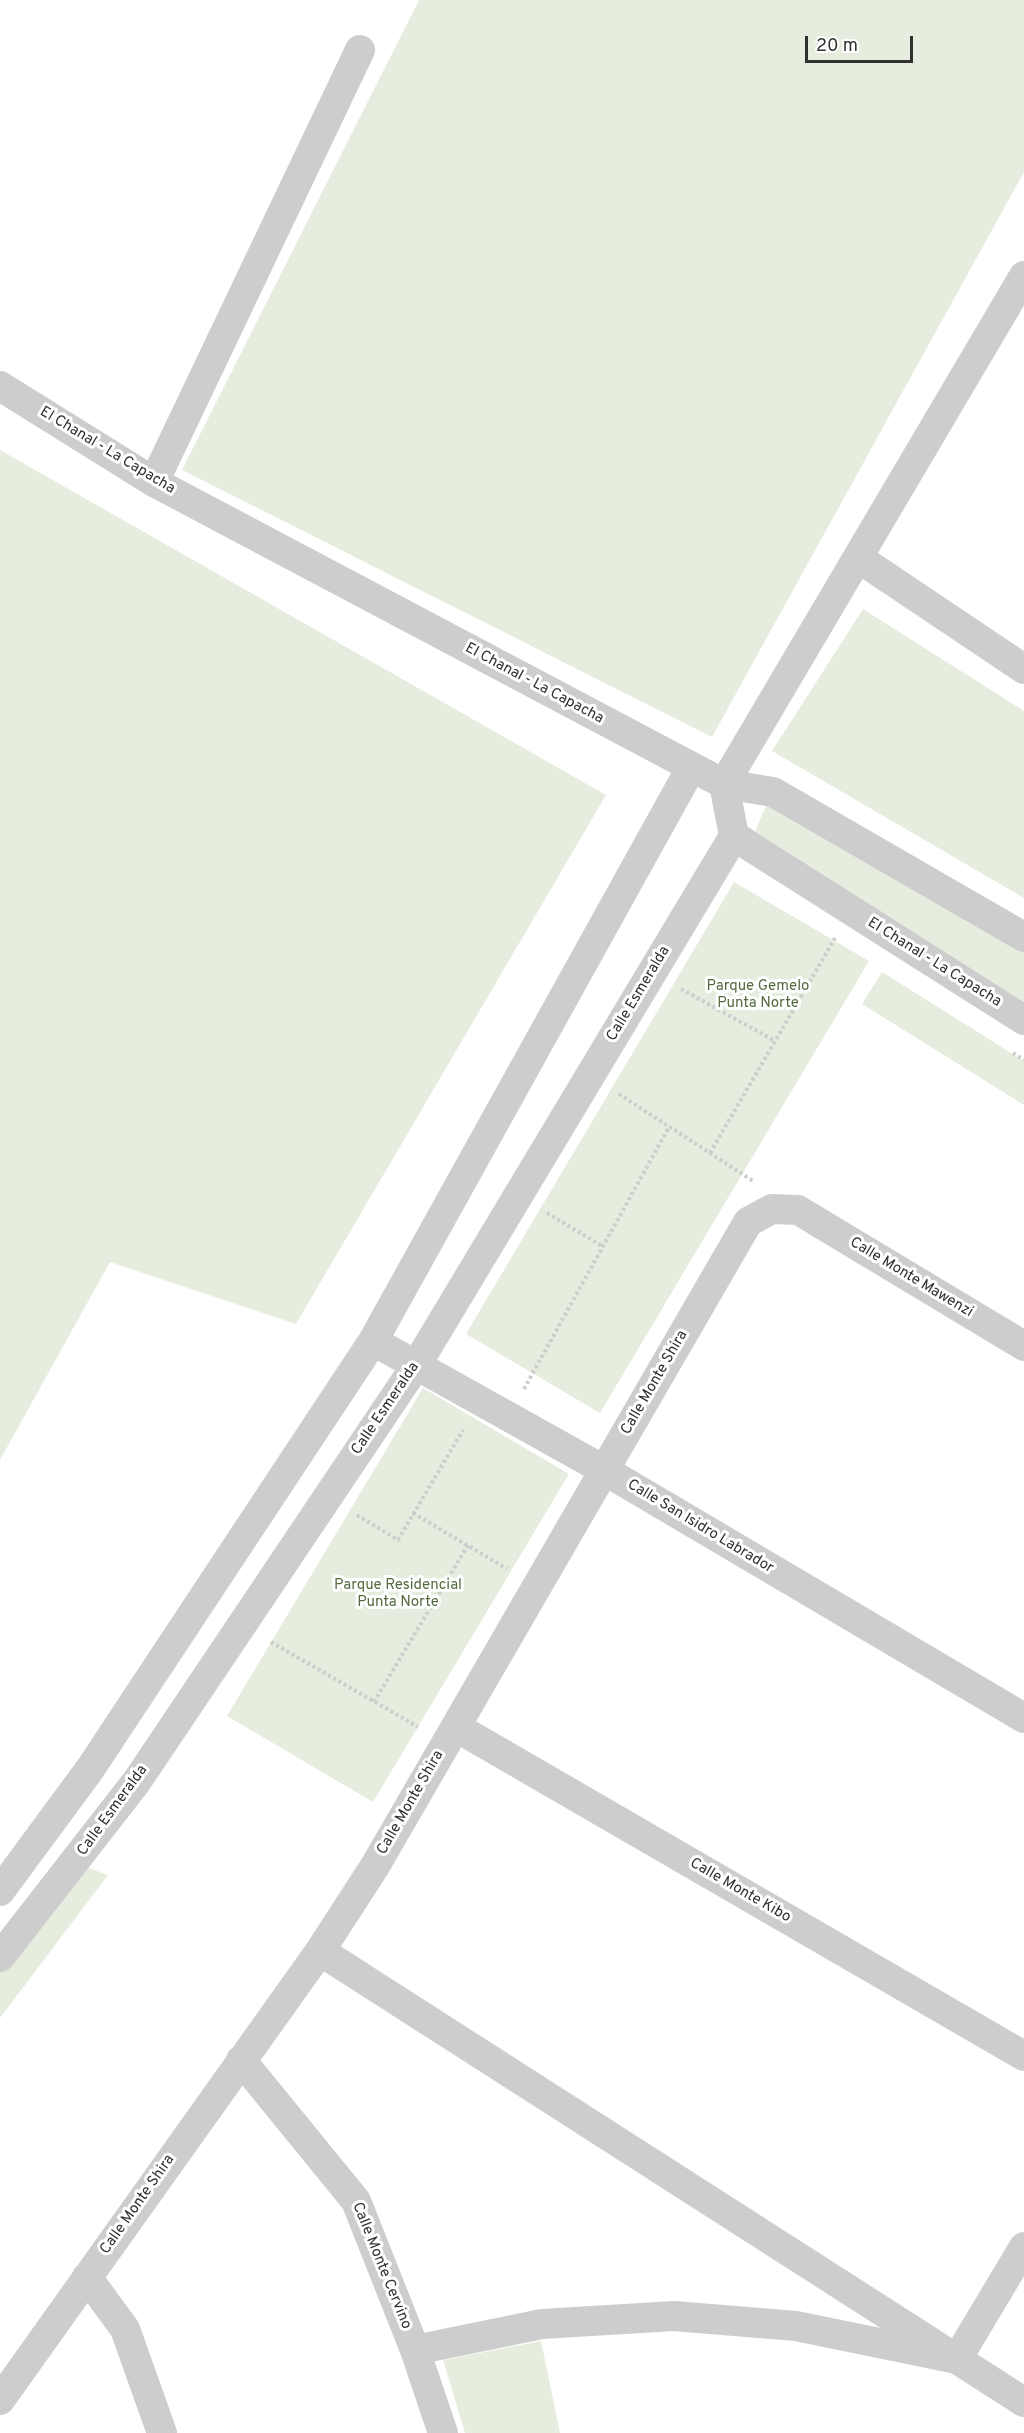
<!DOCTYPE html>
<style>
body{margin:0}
#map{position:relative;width:1024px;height:2433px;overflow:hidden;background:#fff;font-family:Overpass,sans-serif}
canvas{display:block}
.scale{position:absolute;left:805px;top:36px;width:108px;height:27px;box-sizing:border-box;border:3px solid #303030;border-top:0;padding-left:8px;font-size:18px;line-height:21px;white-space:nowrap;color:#303030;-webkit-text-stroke:4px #fff;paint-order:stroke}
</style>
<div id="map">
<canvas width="1024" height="2433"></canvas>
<div class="scale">20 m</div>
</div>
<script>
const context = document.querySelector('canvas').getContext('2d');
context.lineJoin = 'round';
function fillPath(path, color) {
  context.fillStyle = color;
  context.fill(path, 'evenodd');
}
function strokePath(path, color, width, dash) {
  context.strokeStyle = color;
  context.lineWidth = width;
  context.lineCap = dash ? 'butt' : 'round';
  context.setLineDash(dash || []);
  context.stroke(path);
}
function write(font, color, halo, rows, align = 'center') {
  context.font = font + ' Overpass,sans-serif';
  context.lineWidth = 6;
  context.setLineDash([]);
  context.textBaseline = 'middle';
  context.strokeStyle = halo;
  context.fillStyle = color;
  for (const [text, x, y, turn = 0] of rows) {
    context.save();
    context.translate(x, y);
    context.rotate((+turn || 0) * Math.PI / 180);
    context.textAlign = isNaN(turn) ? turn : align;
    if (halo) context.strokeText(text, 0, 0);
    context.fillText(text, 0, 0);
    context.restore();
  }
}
const green = new Path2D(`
 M 419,0 L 1024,0 L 1024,172 L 712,737 L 182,470 Z
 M 0,450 L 606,795 L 296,1324 L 110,1262 L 0,1460 Z
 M 863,609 L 1024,711 L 1024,898 L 772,751 Z
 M 767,804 L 1024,949 L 1024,1004 L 755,831 Z
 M 734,882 L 869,961 L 600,1413 L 466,1334 Z
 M 882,972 L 1024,1061 L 1024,1105 L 862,1004 Z
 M 423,1388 L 569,1474 L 373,1802 L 227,1716 Z
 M 83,1866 L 108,1875 L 0,2018 L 0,1970 Z
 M 541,2341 L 560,2433 L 465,2433 L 443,2360 Z`);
const path = new Path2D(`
 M 681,989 L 775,1041
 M 1013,1053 L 1024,1060
 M 619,1094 L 753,1181
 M 710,1153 L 835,938
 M 547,1213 L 602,1246
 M 524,1389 L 669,1127
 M 413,1513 L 507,1569
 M 357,1515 L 398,1540 L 463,1430
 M 271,1642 L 418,1727
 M 374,1702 L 468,1545`);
const minor = new Path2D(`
 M 1024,276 L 724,784 L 773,792 L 1024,937
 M 0,386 L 154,482 L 724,784 L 734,836 L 1024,1020
 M 154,482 L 360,50
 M 860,559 L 1024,669
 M 373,1341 L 604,1470 L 1024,1718
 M 456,1727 L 1024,2056
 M 0,1891 L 90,1769 L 373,1341 L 691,768
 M 320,1951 L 1024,2402
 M 0,1957 L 137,1781 L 417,1364 L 734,836
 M 241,2060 L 356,2201 L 415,2350 L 443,2433
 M 87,2277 L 125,2329 L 162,2433
 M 415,2350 L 542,2324 L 674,2316 L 796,2326 L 957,2359 L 1024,2247
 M 0,2400 L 320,1951 L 375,1866 L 748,1222 L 772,1209 L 798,1210 L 1024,1346`);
const streetNames = [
 ["El Chanal - La Capacha",107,451,31],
 ["El Chanal - La Capacha",534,684,28],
 ["El Chanal - La Capacha",934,963,32],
 ["Calle Esmeralda",639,994,-59],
 ["Calle Monte Mawenzi",911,1278,31],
 ["Calle Monte Shira",655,1383,-60],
 ["Calle Esmeralda",386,1409,-56],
 ["Calle San Isidro Labrador",700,1527,31],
 ["Calle Monte Shira",411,1803,-60],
 ["Calle Esmeralda",113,1811,-54],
 ["Calle Monte Kibo",740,1891,30],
 ["Calle Monte Shira",138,2205,-55],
 ["Calle Monte Cervino",381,2266,68]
];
const parkNames = [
 ["Parque Gemelo",758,987],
 ["Punta Norte",758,1004],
 ["Parque Residencial",398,1586],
 ["Punta Norte",398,1603]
];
fillPath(green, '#e6eddf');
strokePath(path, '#cdcdcd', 4, [3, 3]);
strokePath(minor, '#cdcdcd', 30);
write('15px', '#303030', '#fff', streetNames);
write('15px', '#546b3f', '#fff', parkNames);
</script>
